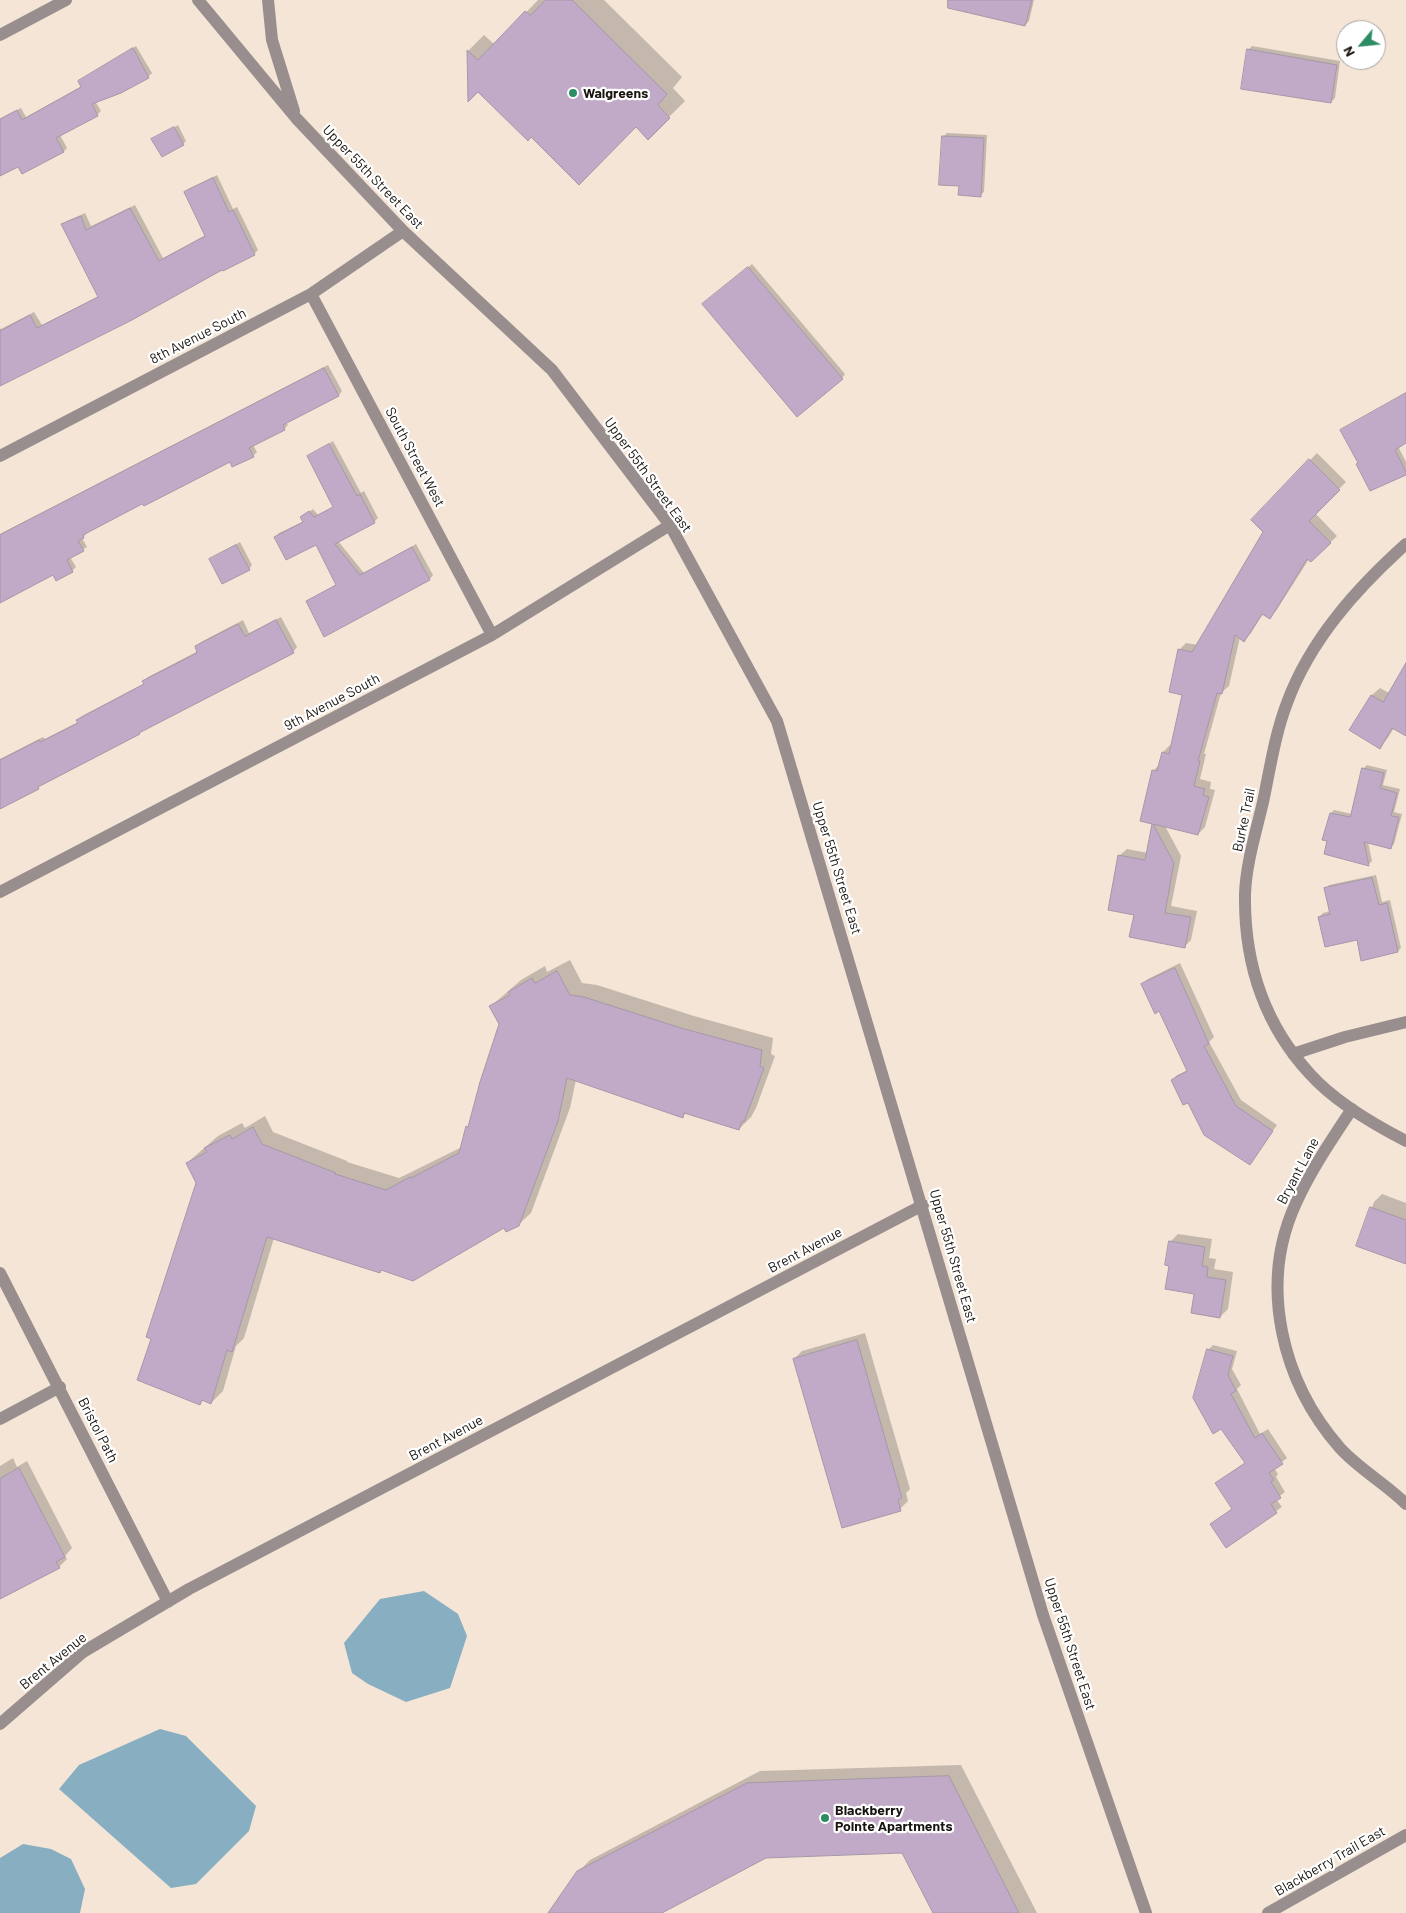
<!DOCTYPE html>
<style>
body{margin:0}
#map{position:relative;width:1406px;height:1913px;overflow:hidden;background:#f5e5d7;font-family:Barlow,sans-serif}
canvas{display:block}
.north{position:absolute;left:1336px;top:20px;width:50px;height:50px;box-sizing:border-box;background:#fff;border:1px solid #a3a19f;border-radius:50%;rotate:242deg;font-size:14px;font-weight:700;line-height:20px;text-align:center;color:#18130e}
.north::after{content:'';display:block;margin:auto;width:18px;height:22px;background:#2c8c64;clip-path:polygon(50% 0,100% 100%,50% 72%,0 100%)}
</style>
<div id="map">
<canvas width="1406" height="1913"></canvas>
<div class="north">N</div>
</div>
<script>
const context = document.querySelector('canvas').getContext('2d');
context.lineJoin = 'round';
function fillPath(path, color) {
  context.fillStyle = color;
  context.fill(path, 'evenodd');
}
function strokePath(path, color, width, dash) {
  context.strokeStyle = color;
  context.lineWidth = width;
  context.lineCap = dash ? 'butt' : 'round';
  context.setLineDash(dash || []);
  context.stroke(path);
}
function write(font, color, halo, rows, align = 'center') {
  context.font = font + ' Barlow,sans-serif';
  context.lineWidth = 4.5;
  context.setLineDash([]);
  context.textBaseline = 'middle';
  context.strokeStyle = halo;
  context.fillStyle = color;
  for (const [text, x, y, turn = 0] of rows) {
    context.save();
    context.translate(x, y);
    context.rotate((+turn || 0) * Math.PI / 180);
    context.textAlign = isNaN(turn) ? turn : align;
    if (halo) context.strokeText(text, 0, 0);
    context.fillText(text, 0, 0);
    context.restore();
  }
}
const water = new Path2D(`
 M 424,1591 L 458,1614 L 467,1636 L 450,1688 L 406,1702 L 368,1684 L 352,1673 L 344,1643 L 380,1599 Z
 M 160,1729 L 186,1736 L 256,1806 L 249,1831 L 196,1884 L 171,1888 L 59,1789 L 79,1765 Z
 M 23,1844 L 51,1849 L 71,1859 L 85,1889 L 80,1913 L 0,1913 L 0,1858 Z`);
const shadow = new Path2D(`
 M 538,0 L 604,0 L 682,77 L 673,88 L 685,101 L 648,138 L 636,125 L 531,136 L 478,90 L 469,99 L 468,51 L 484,35 L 495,45 Z
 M 958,0 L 1034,0 L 1029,21 L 1025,25 Z
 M 136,46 L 152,73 L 148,77 L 120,92 L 95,101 L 101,111 L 97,115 L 60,135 L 67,148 L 64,151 L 23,173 L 19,165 L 0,175 L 0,119 L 21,108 L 26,117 L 82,86 L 79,81 L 83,78 Z
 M 1252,46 L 1340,61 L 1335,98 L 1331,102 L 1248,50 Z
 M 178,125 L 186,141 L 183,144 L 153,140 Z
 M 947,133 L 987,135 L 984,192 L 980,195 L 960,184 L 943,137 Z
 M 217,175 L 233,209 L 237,207 L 258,250 L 254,254 L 223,268 L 0,384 L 0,328 L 1,329 L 34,312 L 42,325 L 99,296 L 63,225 L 67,221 L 85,213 L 91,226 L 135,205 L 163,258 L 206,235 L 186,192 L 190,188 Z
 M 752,264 L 845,374 L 842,378 L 707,301 Z
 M 328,365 L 342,391 L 339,395 L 286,422 L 288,425 L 284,429 L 253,445 L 257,452 L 253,456 L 231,461 L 143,502 L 86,532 L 87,533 L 82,538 L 87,547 L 70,557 L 76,567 L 72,571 L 53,574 L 0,599 L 0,534 Z
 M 1406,393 L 1406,442 L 1398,446 L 1406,462 L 1406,474 L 1359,463 L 1342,430 Z
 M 333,441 L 361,493 L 364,491 L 378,518 L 374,522 L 338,541 L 364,573 L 416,544 L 433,575 L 430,579 L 324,635 L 307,601 L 337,584 L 316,544 L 276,537 L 279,533 L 304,521 L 306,514 L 313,509 L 318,515 L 334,506 L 309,456 Z
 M 1317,453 L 1346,482 L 1315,513 L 1337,536 L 1311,561 L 1309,559 L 1276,611 L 1269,618 L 1263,614 L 1251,633 L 1244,640 L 1240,637 L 1229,686 L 1221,693 L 1204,754 L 1206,754 L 1200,779 L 1211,782 L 1210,789 L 1215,790 L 1205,827 L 1198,834 L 1165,826 L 1181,856 L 1171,906 L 1197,911 L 1191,940 L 1184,947 L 1135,914 L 1119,856 L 1127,849 L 1148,853 L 1153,823 L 1153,771 L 1160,764 L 1163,752 L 1170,745 L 1172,746 L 1183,694 L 1179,650 L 1186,643 L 1198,645 L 1264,532 L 1252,520 Z
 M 240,542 L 252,565 L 249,569 L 210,560 Z
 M 281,617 L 297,647 L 293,652 L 144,729 L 139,733 L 0,807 L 0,759 L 43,737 L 45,739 L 78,722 L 82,716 L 145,683 L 144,681 L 148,677 L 198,651 L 196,646 L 201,642 L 243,620 L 249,633 Z
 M 1406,670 L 1406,735 L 1394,728 L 1387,739 L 1380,747 L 1351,729 L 1372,695 L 1380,688 L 1389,693 Z
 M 1367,765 L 1387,770 L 1383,785 L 1400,789 L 1394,812 L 1402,814 L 1394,844 L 1391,847 L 1368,842 L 1372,861 L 1369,864 L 1325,854 L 1328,840 L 1331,813 L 1334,810 L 1352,814 L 1363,769 Z
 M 1376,875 L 1382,902 L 1390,900 L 1401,948 L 1398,951 L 1358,938 L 1319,917 L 1323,913 L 1330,911 L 1325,889 L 1329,885 Z
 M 570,960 L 582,983 L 597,985 L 694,1016 L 773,1038 L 771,1054 L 775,1056 L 756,1108 L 751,1117 L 739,1129 L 686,1113 L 683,1116 L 576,1080 L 570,1108 L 531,1213 L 518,1225 L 505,1226 L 382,1269 L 380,1271 L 274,1238 L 244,1338 L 236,1346 L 223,1391 L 211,1403 L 204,1399 L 199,1404 L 152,1339 L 198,1183 L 187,1163 L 218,1136 L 242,1123 L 245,1128 L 265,1116 L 273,1132 L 347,1161 L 347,1162 L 399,1178 L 462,1147 L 501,1024 L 491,1006 L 521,980 L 545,966 L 547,972 Z
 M 1180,963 L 1214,1037 L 1209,1042 L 1241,1100 L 1277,1125 L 1250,1163 L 1188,1101 L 1172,1080 L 1177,1075 L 1188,1070 L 1160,1010 L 1142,984 L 1148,979 Z
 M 1382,1194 L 1406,1203 L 1406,1263 L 1358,1245 L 1374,1202 Z
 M 1178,1234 L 1212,1239 L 1209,1258 L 1216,1259 L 1214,1269 L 1233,1272 L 1228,1309 L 1220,1317 L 1196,1293 L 1170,1242 Z
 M 865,1333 L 910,1489 L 906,1493 L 908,1501 L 900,1509 L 794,1359 L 802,1351 Z
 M 1213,1345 L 1237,1351 L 1232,1369 L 1241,1385 L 1237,1389 L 1260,1434 L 1268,1429 L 1287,1458 L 1274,1468 L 1278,1474 L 1276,1477 L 1285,1492 L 1276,1499 L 1282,1507 L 1227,1546 L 1212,1524 L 1233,1508 L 1217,1484 L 1246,1462 L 1208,1350 Z
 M 13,1458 L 17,1467 L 27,1461 L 72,1548 L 65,1556 L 67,1559 L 59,1567 L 0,1593 L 0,1466 Z
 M 961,1765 L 1037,1913 L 935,1913 L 903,1852 L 766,1856 L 660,1913 L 550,1913 L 578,1872 L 590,1860 L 760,1771 Z`);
const building = new Path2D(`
 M 546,0 L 572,0 L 667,94 L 658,105 L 670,118 L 648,140 L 636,127 L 579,185 L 531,137 L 528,141 L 478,92 L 468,102 L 467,50 L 478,60 L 525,11 L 530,15 Z
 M 948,0 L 1032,0 L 1025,26 L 948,8 Z
 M 133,48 L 149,78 L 121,93 L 92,104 L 98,116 L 56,138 L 64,152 L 22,174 L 18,167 L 0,176 L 0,119 L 17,110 L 22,120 L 81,87 L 78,81 Z
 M 1247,49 L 1337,65 L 1331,103 L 1241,89 Z
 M 174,127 L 184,145 L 162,157 L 151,139 Z
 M 942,136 L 984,138 L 981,197 L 958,195 L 959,186 L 939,185 Z
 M 213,178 L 229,212 L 233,210 L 255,255 L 223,271 L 222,270 L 132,320 L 0,386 L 0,331 L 30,315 L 37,328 L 98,297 L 61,224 L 81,216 L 86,230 L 130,208 L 159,261 L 205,236 L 184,192 Z
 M 748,267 L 843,379 L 797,417 L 702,304 Z
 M 324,368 L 339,396 L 283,425 L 285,430 L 249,448 L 254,457 L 232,467 L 230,462 L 144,506 L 142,504 L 83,535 L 84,538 L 78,541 L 84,551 L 67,560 L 73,572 L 56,581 L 53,575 L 0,603 L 0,535 Z
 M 1406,393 L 1406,443 L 1395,450 L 1406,472 L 1406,475 L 1370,491 L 1356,464 L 1358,463 L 1340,430 Z
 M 329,444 L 357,496 L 360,494 L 375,523 L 335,544 L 360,575 L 412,547 L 430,580 L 324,637 L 306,601 L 336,585 L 316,545 L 286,560 L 274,537 L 303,522 L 300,517 L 309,511 L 314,517 L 333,507 L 307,456 Z
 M 1309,459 L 1340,490 L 1309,521 L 1331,543 L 1311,562 L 1307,559 L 1270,619 L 1262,614 L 1244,642 L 1235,635 L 1222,694 L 1217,693 L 1198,761 L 1200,761 L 1194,786 L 1205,789 L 1203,795 L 1209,797 L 1198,835 L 1153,824 L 1174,863 L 1165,913 L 1191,917 L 1185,948 L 1129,937 L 1134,915 L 1108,910 L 1118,855 L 1145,860 L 1152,824 L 1140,821 L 1152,770 L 1157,771 L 1162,752 L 1169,754 L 1182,695 L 1169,692 L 1178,649 L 1192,652 L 1263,532 L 1251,520 Z
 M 236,545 L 250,570 L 222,584 L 209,559 Z
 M 276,620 L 294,653 L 139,733 L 140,734 L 38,787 L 39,789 L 0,809 L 0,760 L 39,740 L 40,742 L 78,723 L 76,720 L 144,684 L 142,681 L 197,653 L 195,646 L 238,624 L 245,636 Z
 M 1406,663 L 1406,736 L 1392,728 L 1380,749 L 1349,730 L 1371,695 L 1383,702 Z
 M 1362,768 L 1384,773 L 1380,788 L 1397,793 L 1391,816 L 1399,817 L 1391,849 L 1364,842 L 1369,866 L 1324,854 L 1327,841 L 1322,840 L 1330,813 L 1350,817 Z
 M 1372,878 L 1379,905 L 1387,903 L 1398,952 L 1361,961 L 1357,940 L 1325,947 L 1318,917 L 1330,914 L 1324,888 Z
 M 1175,968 L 1209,1044 L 1204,1046 L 1236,1106 L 1273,1131 L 1250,1165 L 1204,1135 L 1188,1103 L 1183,1105 L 1171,1080 L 1187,1071 L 1159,1011 L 1155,1014 L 1141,984 Z
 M 557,971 L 570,995 L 584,997 L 681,1028 L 762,1050 L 760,1066 L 764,1068 L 744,1122 L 742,1121 L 739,1130 L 684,1113 L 683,1118 L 567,1078 L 558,1121 L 519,1226 L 506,1232 L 504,1228 L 413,1281 L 381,1270 L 380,1273 L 267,1237 L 232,1352 L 227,1350 L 211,1404 L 202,1400 L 200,1405 L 137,1380 L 151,1339 L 146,1337 L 196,1183 L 186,1163 L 207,1152 L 204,1148 L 230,1135 L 232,1139 L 253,1127 L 262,1144 L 336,1173 L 335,1174 L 386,1190 L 410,1177 L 411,1178 L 459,1153 L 466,1126 L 468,1127 L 480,1082 L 499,1024 L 489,1006 L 510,995 L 508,992 L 532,978 L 535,983 Z
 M 1370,1207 L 1406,1220 L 1406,1264 L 1356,1246 Z
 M 1169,1241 L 1205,1247 L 1202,1266 L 1208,1267 L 1207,1277 L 1226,1280 L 1220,1318 L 1191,1313 L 1194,1294 L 1165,1289 L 1169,1266 L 1165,1265 Z
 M 857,1340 L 902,1498 L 898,1500 L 901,1511 L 842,1528 L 793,1359 Z
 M 1207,1349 L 1233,1356 L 1228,1375 L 1236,1391 L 1231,1394 L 1255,1438 L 1262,1433 L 1283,1464 L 1269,1473 L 1274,1480 L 1271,1482 L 1281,1498 L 1271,1504 L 1277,1513 L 1226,1548 L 1210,1524 L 1232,1509 L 1215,1483 L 1245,1463 L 1221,1429 L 1213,1434 L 1193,1398 Z
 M 19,1468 L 65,1557 L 56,1562 L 60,1568 L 0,1599 L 0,1479 Z
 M 949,1776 L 1019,1913 L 933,1913 L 902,1853 L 766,1858 L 662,1913 L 548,1913 L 577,1871 L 747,1783 Z`);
const minor = new Path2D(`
 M 198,0 L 296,118 L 403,231 L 552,370 L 670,525 L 777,721 L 1043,1615 L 1146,1913
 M 268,0 L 272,40 L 294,111
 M 0,35 L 66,0
 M 311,294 L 492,635
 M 0,456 L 311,294 L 403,231
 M 1406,544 C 1357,588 1310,640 1287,703 C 1275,734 1270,769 1263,802 C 1256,832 1246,864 1245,894 C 1244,962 1264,1024 1310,1074 C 1335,1102 1373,1124 1406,1141
 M 0,892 L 492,635 L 670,525
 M 1293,1054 L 1345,1037 L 1406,1022
 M 1352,1109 C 1332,1139 1311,1170 1296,1203 C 1258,1285 1282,1382 1340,1448 C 1359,1469 1386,1484 1406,1504
 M 0,1273 L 168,1602
 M 0,1419 L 60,1387
 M 0,1724 L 83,1652 L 189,1589 L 923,1205
 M 1268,1913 L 1406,1835`);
const markers = [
 [573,93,5,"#2c8c64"],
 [825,1818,5,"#2c8c64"]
];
const poiNames = [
 ["Walgreens",583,93],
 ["Blackberry",835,1810],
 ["Pointe Apartments",835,1826]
];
const streetNames = [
 ["Upper 55th Street East",373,177,46],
 ["8th Avenue South",198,336,-27],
 ["South Street West",415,457,62],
 ["Upper 55th Street East",648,475,54],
 ["9th Avenue South",332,702,-28],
 ["Burke Trail",1244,820,-78],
 ["Upper 55th Street East",837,868,73],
 ["Bryant Lane",1298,1171,-62],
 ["Brent Avenue",805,1250,-28],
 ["Upper 55th Street East",953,1256,74],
 ["Bristol Path",98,1430,63],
 ["Brent Avenue",446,1438,-28],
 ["Upper 55th Street East",1070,1644,72],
 ["Brent Avenue",53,1661,-39],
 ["Blackberry Trail East",1330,1861,-30]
];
fillPath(water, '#87aec1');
fillPath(shadow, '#0003');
fillPath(building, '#c1a9c8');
strokePath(building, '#a398a7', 1);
strokePath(minor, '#988e8e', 12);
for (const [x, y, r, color] of markers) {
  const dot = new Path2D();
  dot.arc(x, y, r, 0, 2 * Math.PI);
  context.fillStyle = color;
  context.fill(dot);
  strokePath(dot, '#fff', 2);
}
write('bold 14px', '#18130e', '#fff', poiNames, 'left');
write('14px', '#18130e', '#fff', streetNames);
</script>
